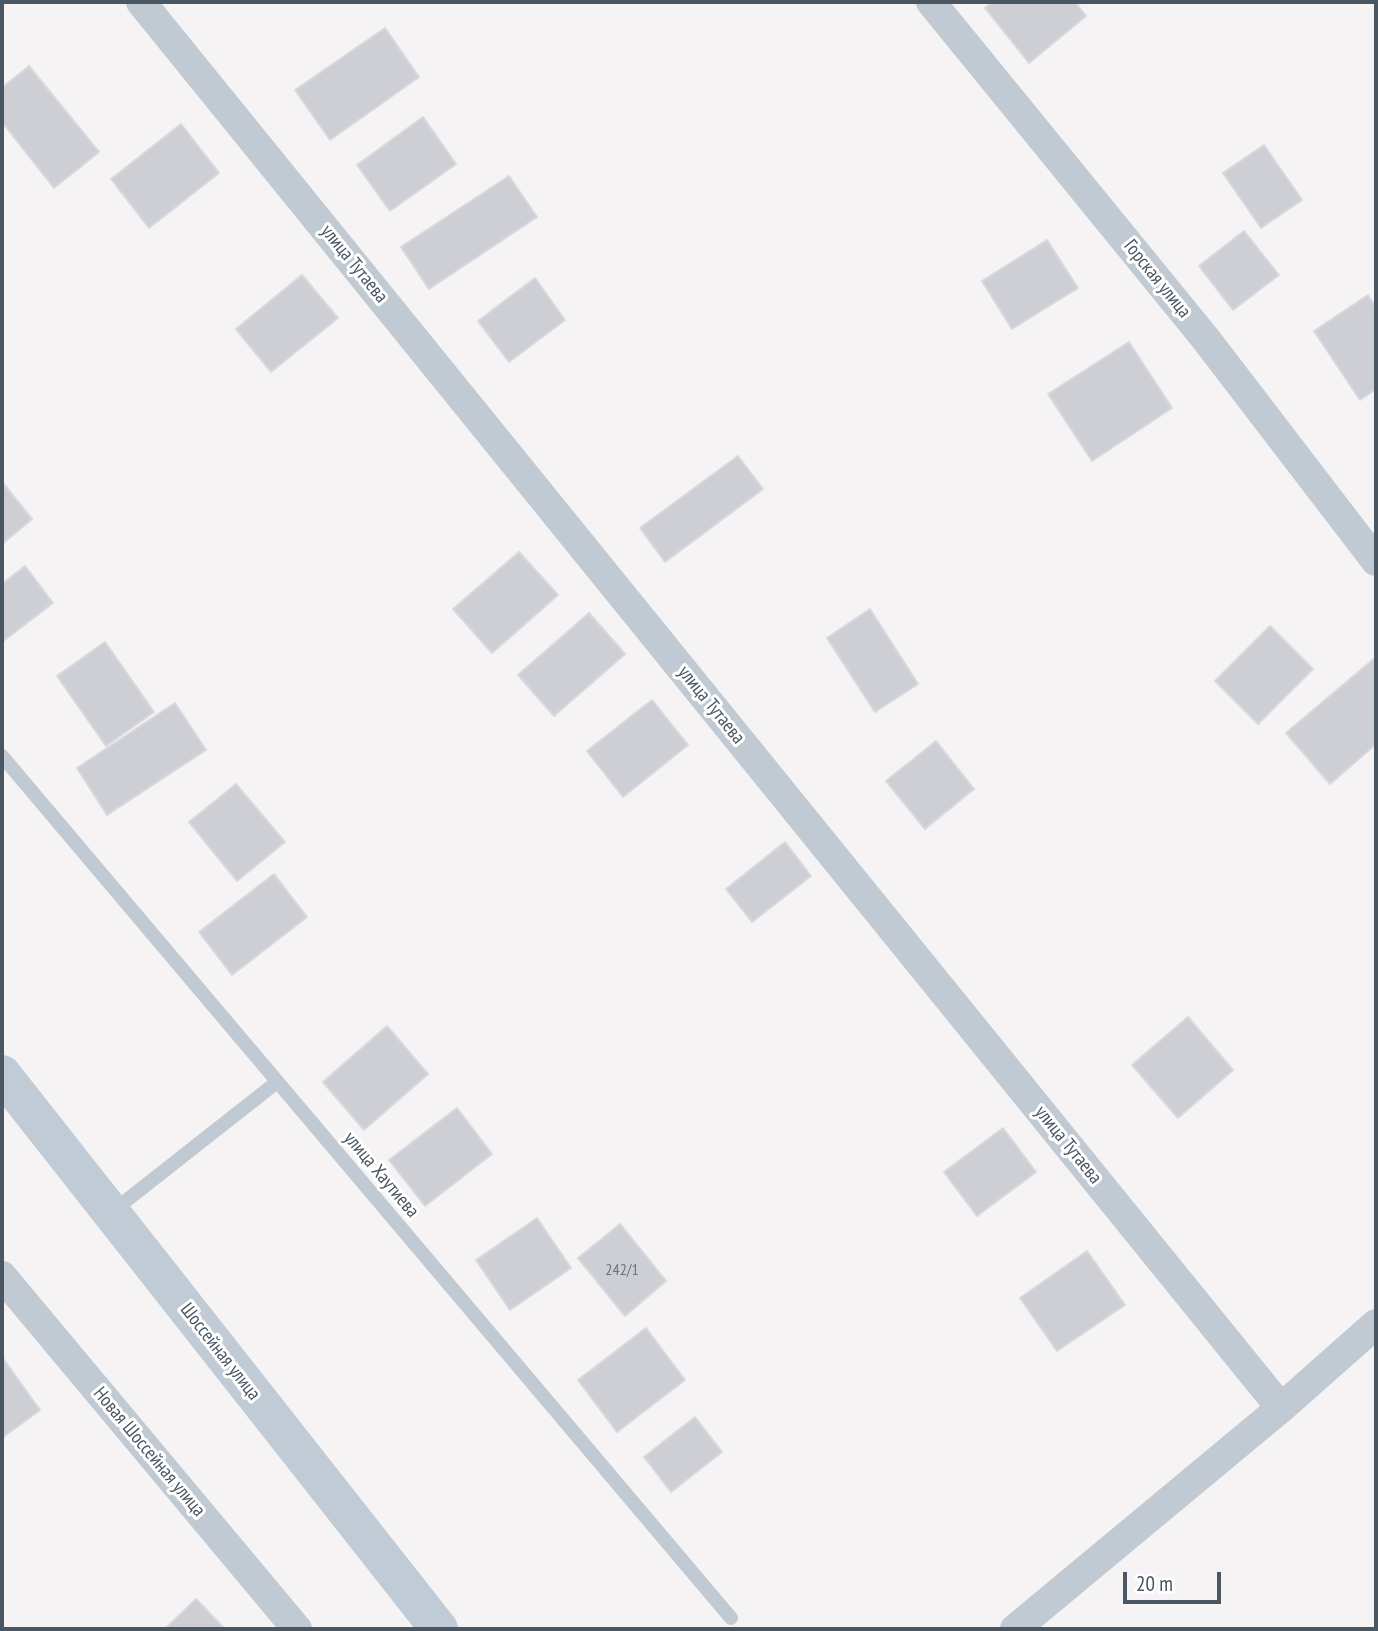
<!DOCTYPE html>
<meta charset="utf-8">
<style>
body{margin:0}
#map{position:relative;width:1378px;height:1631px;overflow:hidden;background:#f5f3f3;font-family:"PT Sans Narrow",sans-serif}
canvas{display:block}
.frame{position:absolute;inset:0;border:4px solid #4a5661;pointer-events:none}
.scale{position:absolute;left:1123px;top:1572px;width:98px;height:32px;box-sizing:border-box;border:4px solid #4a5661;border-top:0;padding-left:9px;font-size:21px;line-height:24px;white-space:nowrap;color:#4a5661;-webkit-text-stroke:5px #fff;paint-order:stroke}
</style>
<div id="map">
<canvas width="1378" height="1631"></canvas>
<div class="frame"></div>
<div class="scale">20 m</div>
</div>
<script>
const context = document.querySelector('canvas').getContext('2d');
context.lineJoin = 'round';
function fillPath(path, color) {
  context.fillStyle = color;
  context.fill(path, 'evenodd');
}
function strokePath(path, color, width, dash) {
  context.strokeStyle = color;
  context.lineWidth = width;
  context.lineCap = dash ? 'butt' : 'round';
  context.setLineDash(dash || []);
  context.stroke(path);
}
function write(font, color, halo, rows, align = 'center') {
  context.font = font + ' "PT Sans Narrow",sans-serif';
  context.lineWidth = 6;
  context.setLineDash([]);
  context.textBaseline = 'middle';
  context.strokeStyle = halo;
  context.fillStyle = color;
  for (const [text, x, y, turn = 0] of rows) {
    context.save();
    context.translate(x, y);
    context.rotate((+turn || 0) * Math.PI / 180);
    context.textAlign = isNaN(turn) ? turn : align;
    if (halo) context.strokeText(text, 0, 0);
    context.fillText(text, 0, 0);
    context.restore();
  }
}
const building = new Path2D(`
 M 993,2 L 1075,2 L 1086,16 L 1029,63 L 985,8 Z
 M 385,28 L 419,77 L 330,140 L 295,90 Z
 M 29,66 L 99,152 L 54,188 L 2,122 L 2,88 Z
 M 423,117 L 456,164 L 390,211 L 357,165 Z
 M 181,124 L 219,173 L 149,228 L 111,179 Z
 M 1264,145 L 1302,200 L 1261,228 L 1223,173 Z
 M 509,176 L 537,217 L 429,289 L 401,247 Z
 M 1244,231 L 1279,275 L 1233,310 L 1199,266 Z
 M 1047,240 L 1078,288 L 1012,329 L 982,281 Z
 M 302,275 L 338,318 L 271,372 L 236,329 Z
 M 535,278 L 565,320 L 509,362 L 478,321 Z
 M 1368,295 L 1376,308 L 1376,389 L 1360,400 L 1314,331 Z
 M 1129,342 L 1172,408 L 1092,461 L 1048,394 Z
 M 738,456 L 763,489 L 665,562 L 640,528 Z
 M 2,482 L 32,519 L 2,544 Z
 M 519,552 L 558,595 L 492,653 L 453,609 Z
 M 25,566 L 53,603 L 2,642 L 2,584 Z
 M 870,609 L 918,684 L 875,712 L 827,638 Z
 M 589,613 L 625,654 L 554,716 L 518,675 Z
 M 1270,626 L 1313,669 L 1258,724 L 1215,681 Z
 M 105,642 L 154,712 L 106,746 L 57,676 Z
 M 1376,657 L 1376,744 L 1330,784 L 1286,733 Z
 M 652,700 L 688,745 L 623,797 L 587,751 Z
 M 175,703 L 206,750 L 107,815 L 77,768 Z
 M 936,741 L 974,789 L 925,829 L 886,781 Z
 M 236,784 L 285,842 L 237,881 L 189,822 Z
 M 785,842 L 811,876 L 752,922 L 726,889 Z
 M 274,874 L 307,917 L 232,975 L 199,932 Z
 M 1188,1017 L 1233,1070 L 1178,1118 L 1132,1065 Z
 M 387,1026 L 428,1074 L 364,1130 L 323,1082 Z
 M 457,1108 L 492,1154 L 425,1206 L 389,1160 Z
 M 1003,1128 L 1036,1172 L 977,1216 L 944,1172 Z
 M 537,1218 L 571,1268 L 510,1310 L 476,1260 Z
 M 620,1224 L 666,1281 L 625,1316 L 578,1258 Z
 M 1087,1251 L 1125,1305 L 1057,1351 L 1020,1298 Z
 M 646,1328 L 685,1380 L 617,1432 L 578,1380 Z
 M 2,1357 L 40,1410 L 2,1438 Z
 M 695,1417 L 722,1452 L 671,1492 L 644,1457 Z
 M 196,1599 L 225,1629 L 165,1629 Z`);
const lane = new Path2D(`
 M 2,756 L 731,1618
 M 113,1211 L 277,1082`);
const street = new Path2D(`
 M 141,2 L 1281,1408
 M 931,2 L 1205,338 L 1376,561
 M 2,1276 L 297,1629
 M 1015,1629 L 1281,1408 L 1376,1324`);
const secondary = new Path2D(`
 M 2,1074 L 439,1629`);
const numberNames = [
 ["242/1",622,1270]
];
const streetNames = [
 ["улица Тутаева",354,264,51],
 ["Горская улица",1157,279,51],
 ["улица Тутаева",711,705,51],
 ["улица Тутаева",1068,1145,51],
 ["улица Хаутиева",381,1175,50],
 ["Шоссейная улица",220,1352,52],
 ["Новая Шоссейная улица",149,1452,50]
];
fillPath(building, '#cdcfd5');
strokePath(building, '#d7d9de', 2);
strokePath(lane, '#c1cad2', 14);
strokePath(street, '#c1cad2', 30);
strokePath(secondary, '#c1cbd6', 38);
write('16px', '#6b747e', null, numberNames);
write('19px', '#4a5661', '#fff', streetNames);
</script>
